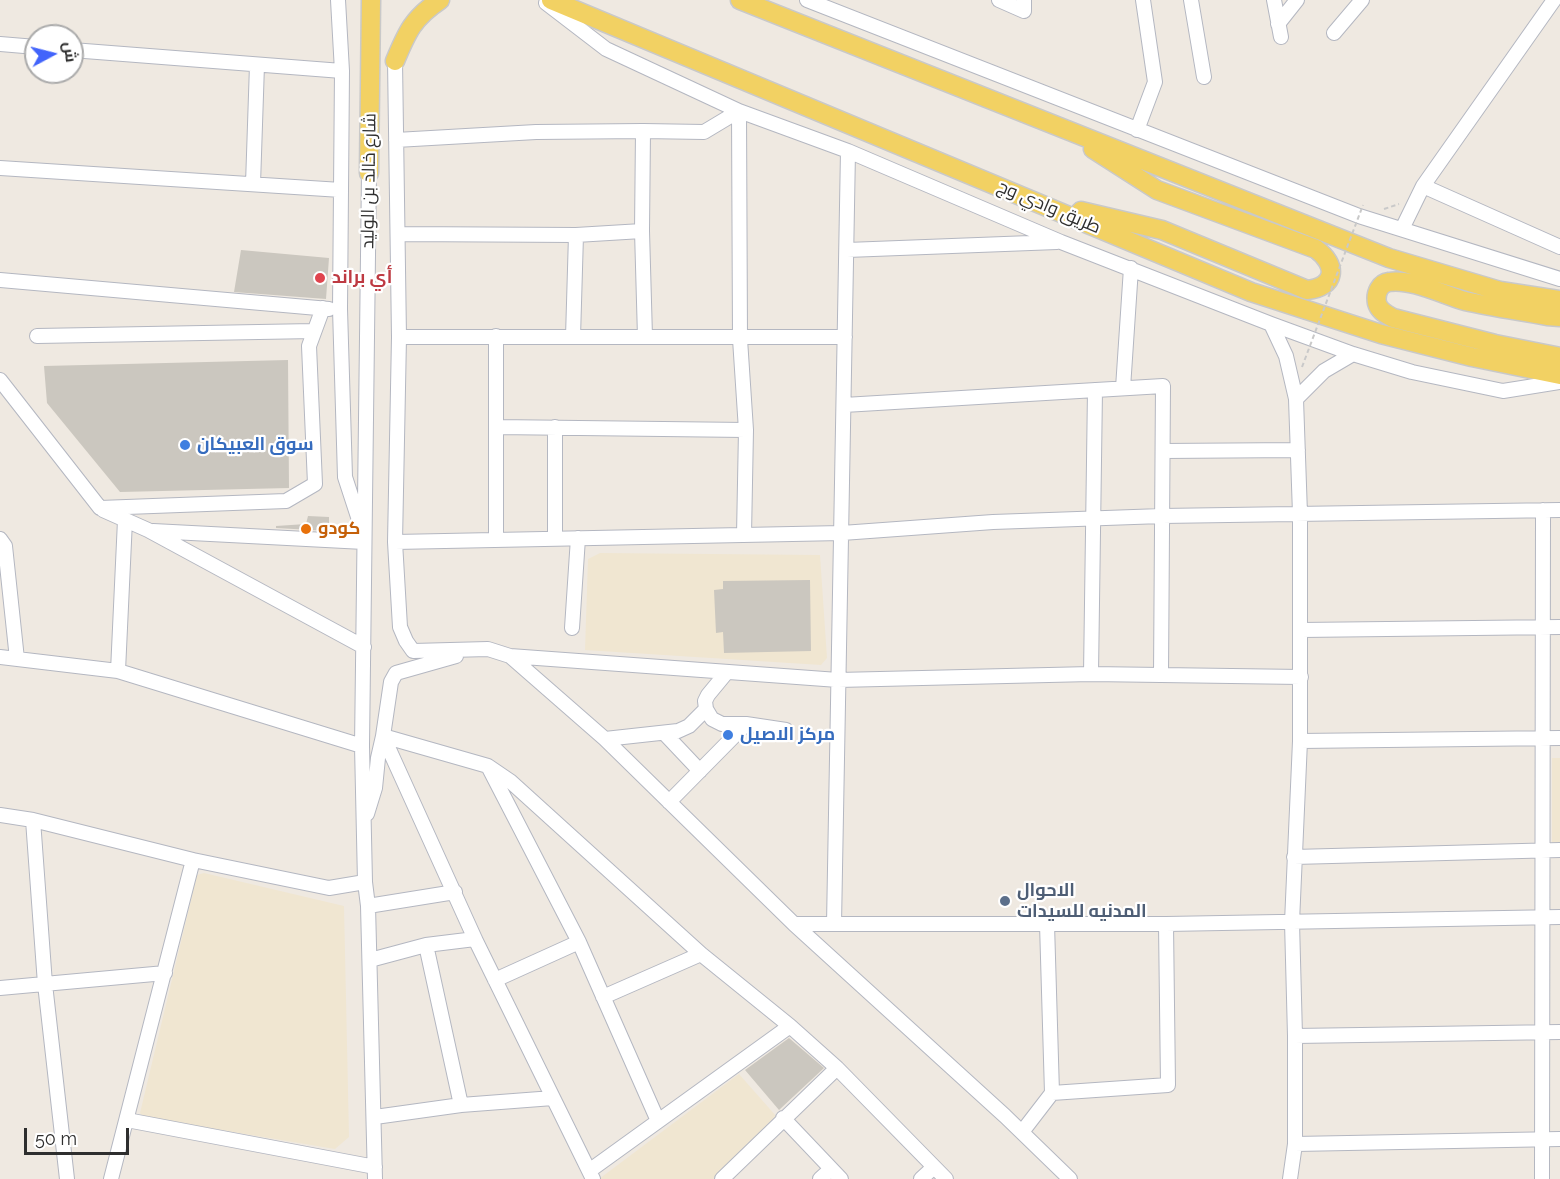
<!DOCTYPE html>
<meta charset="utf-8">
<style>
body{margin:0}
#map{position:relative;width:1560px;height:1179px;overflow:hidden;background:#efe9e1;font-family:Raleway,Cairo,sans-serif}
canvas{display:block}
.north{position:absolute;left:24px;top:24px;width:60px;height:60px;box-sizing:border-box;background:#fff;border:2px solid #ababab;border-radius:50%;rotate:83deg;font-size:16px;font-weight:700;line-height:24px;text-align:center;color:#2e2e2e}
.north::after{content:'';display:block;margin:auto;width:21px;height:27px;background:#4264fb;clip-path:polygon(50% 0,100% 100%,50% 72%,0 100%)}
.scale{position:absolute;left:24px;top:1128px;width:105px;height:27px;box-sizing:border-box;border:3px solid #2e2e2e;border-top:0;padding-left:8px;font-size:18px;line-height:21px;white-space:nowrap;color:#2e2e2e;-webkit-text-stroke:4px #fff;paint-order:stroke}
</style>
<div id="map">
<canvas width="1560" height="1179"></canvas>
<div class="north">ش</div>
<div class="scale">50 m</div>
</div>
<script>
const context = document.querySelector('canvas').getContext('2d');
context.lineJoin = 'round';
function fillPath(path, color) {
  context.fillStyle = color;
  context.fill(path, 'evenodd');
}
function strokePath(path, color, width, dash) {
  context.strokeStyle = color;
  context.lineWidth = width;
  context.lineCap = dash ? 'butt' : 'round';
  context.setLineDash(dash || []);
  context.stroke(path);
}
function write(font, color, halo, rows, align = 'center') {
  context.font = font + ' Raleway,Cairo,sans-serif';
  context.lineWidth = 4.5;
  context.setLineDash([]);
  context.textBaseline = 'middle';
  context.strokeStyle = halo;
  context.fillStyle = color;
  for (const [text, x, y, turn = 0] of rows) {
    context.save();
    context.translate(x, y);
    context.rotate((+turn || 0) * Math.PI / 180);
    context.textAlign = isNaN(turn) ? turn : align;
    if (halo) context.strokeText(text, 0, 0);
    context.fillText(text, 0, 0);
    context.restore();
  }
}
const education = new Path2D(`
 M 600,553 L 820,555 L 827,658 L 821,665 L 585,650 L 588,559 Z
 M 1552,758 L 1560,758 L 1560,843 L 1552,843 Z
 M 204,873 L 344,906 L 349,1137 L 335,1149 L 143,1117 L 140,1113 L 197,875 Z
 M 739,1074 L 776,1116 L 713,1179 L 599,1179 Z`);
const building = new Path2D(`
 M 241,250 L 329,258 L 326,299 L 234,292 Z
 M 288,360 L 289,488 L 120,492 L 47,403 L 44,366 Z
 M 308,516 L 329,517 L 329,531 L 276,528 L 276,526 L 306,524 Z
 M 810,580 L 811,651 L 724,653 L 723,632 L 716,633 L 714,590 L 723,589 L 723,581 Z
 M 789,1038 L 824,1068 L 779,1110 L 745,1070 Z`);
const path = new Path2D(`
 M 1384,209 L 1399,204`);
const minor = new Path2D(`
 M 338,0 L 342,71 L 340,309 L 345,477 L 360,523
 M 807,0 L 1359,216 L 1560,279
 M 999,0 L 1024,11 L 1024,0
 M 1191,0 L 1204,77
 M 1274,0 L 1281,37
 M 546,3 L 606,49 L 739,111 L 848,151 L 1061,242 L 1271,324 L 1353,354 L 1412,372 L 1503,391 L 1560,382
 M 1278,24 L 1297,0
 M 1334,33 L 1362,0
 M 0,44 L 36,47
 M 72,50 L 342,71
 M 395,61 L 399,337 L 395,542 L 400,627 L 406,641 L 413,651 L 488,649 L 510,656 L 838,680 L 1091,674 L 1301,677
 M 1137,130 L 1155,82 L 1143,0
 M 643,131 L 642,231 L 645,337
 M 396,140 L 536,132 L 643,131 L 704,132 L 739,111 L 740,339 L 746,430 L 744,535
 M 0,168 L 341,190
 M 369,173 L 362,746 L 365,882 L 368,906 L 375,1179
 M 253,184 L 257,65
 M 1423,186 L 1560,247
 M 1402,229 L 1423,186 L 1554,0
 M 398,234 L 576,235 L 642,231
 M 847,250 L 1057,242
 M 0,280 L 329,309
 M 1271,324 L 1286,356 L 1296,399 L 1300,514 L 1300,741 L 1292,922 L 1295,1036 L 1295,1144 L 1290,1179
 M 37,336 L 314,331
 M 399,337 L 845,337
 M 573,337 L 576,235
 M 0,380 L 100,508 L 286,501 L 315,484 L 309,346 L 323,308
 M 1123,388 L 1131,268
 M 1296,399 L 1324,371 L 1353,354
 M 844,405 L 1163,386 L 1161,675
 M 496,427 L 746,430
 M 1163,451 L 1298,450
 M 103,510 L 148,530 L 364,647
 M 153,531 L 364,542
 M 0,539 L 5,546 L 17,659
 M 555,539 L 555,427
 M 496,540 L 496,336
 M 395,542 L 842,533 L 993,522 L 1162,516 L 1560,510
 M 572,628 L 578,538
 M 1301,630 L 1560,627
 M 510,656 L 605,739 L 794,924 L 1005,1116 L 1070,1179
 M 0,657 L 118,671 L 362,746
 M 118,671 L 125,520
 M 727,672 L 708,695 L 705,701 L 706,709 L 712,719 L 722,724 L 746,724 L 786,730
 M 1091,674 L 1095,390
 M 665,734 L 700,771
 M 383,736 L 488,766 L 510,781 L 701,954 L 790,1026 L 837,1068 L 946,1179
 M 383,736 L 475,939 L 593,1179
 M 605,739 L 678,731 L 689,726 L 706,709
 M 1300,741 L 1560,738
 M 489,768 L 579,942 L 658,1121
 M 669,802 L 746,724
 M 367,814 L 375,788 L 378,758 L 383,736 L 391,682 L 396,673 L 456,656
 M 0,815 L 33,820 L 193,860 L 329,888 L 365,882
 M 33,820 L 45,984 L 67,1179
 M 1294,857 L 1560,850
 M 368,906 L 455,892
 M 794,924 L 1166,924 L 1560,917
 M 834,924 L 848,151
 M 426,945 L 461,1105
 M 370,960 L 426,945 L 475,939
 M 495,980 L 579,942
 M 0,988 L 165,973
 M 603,997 L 701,954
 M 1295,1036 L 1560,1032
 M 1052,1093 L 1168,1085 L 1166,924
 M 375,1117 L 461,1105 L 553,1098
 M 783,1118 L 841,1179
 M 127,1120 L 375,1167
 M 1022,1132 L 1052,1093 L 1047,924
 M 1295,1144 L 1560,1139
 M 589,1171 L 790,1026
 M 111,1179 L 193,860
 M 722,1179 L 837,1068
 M 820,1179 L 831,1169
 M 921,1179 L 934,1167
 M 1542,1179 L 1543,510`);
const major = new Path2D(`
 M 551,0 L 1251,292 L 1381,334 L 1472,357 L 1560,375
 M 740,0 L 1389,258 L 1500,291 L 1560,300
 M 395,61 C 407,32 413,18 440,0
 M 369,173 L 371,0
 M 1081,211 L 1162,230 L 1307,290 C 1336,287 1338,265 1316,249 L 1157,190 L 1093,149
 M 1560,317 L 1547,316 C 1520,311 1492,307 1465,301 C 1444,295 1410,278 1389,282 C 1380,283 1375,293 1377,303 C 1379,311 1386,314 1393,318 L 1495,344 L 1560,357`);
const pathBridge = new Path2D(`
 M 1302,367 L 1363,205`);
const markers = [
 [320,278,6,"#e0444e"],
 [185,445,6,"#3f7fe0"],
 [306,529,6,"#e8710a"],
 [728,735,6,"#3f7fe0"],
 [1005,901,6,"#5c6f8a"]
];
const streetNames = [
 ["شارع خالد بن الوليد",369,181,-89],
 ["طريق وادي وج",1049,207,23]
];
const healthNames = [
 ["أي براند",332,278]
];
const shopNames = [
 ["سوق العبيكان",197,445],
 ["مركز الاصيل",740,735]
];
const foodNames = [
 ["كودو",318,529]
];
const serviceNames = [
 ["الاحوال",1017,891],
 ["المدنيه للسيدات",1017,912]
];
fillPath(education, '#f0e6d1');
fillPath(building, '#cbc7bf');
strokePath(minor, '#b4b7c1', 16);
strokePath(major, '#c9c9c9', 21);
strokePath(path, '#c9c9c9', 2, [4.5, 3]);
strokePath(minor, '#fff', 14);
strokePath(major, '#f2d163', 18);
strokePath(pathBridge, '#c9c9c9', 2, [4.5, 3]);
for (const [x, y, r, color] of markers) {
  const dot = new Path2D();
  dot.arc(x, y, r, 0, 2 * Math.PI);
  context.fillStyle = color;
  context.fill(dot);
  strokePath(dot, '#fff', 2);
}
write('18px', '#2e2e2e', '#fff', streetNames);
write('bold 18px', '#be3a42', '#fff', healthNames, 'left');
write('bold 18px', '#366cbe', '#fff', shopNames, 'left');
write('bold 18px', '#c56008', '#fff', foodNames, 'left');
write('bold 18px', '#4e5e75', '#fff', serviceNames, 'left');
</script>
